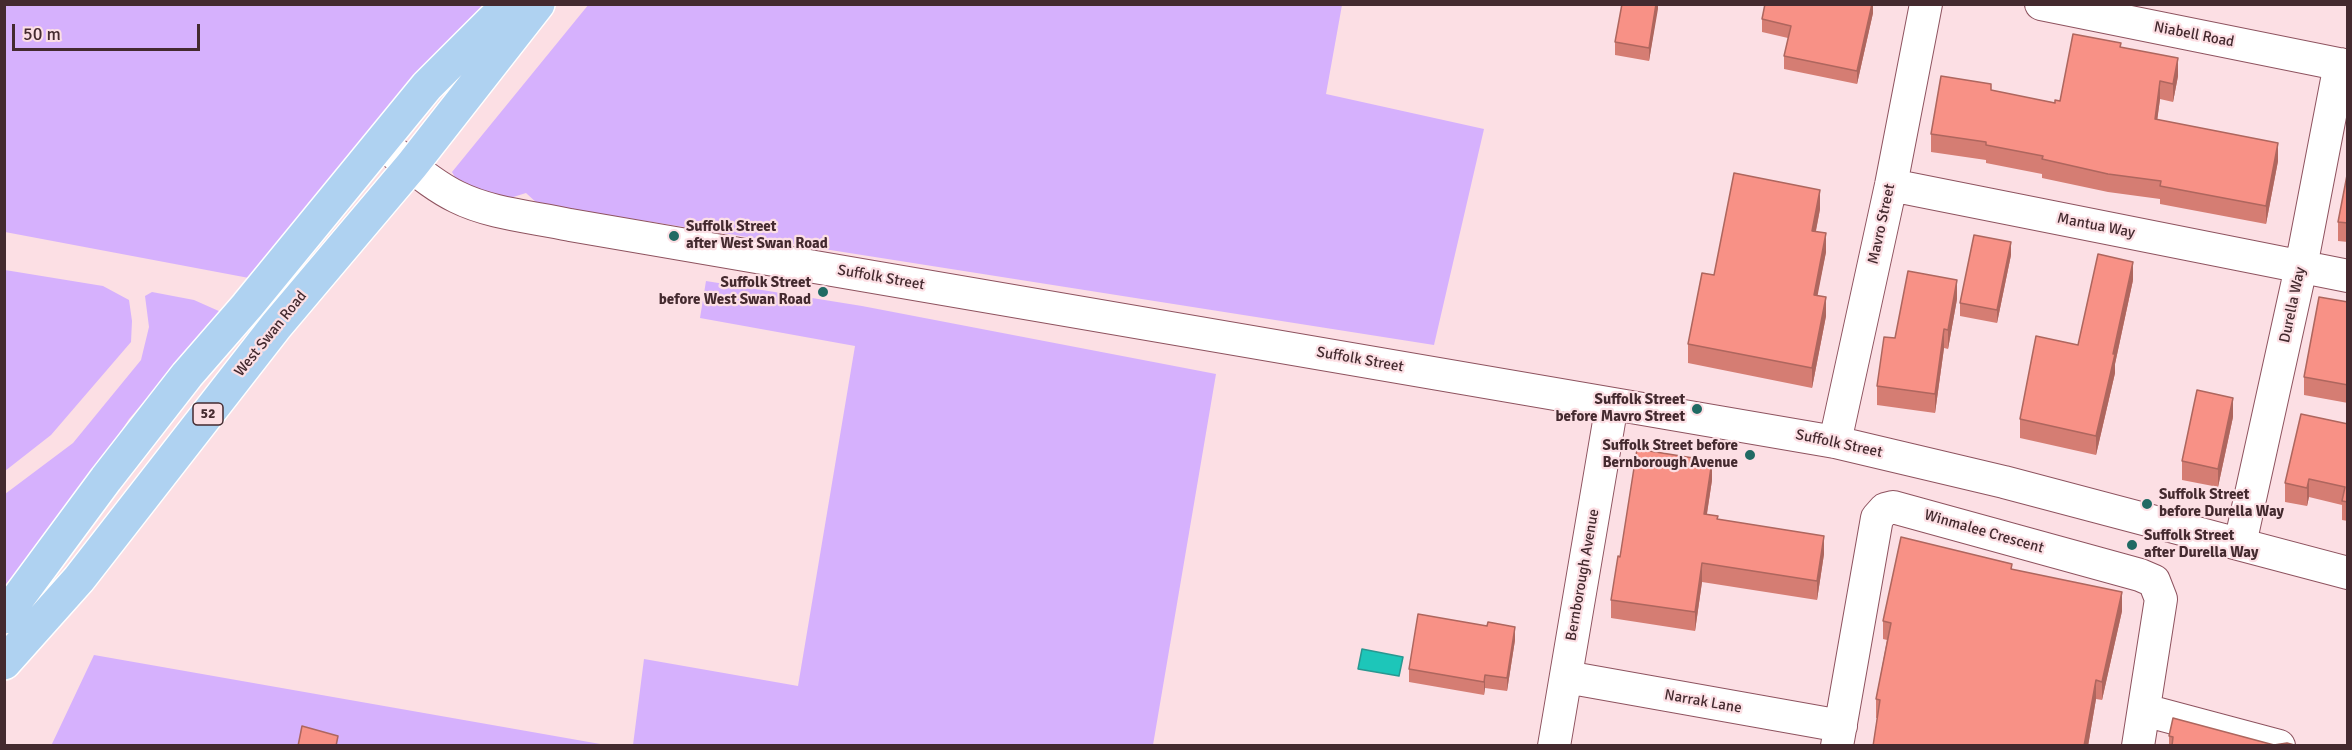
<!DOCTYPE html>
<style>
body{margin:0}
#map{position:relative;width:2352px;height:750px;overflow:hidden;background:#fcdfe4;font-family:Signika,sans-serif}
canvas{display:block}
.frame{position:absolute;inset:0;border:6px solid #442a2f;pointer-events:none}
.scale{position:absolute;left:12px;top:24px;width:188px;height:27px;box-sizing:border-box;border:3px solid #442a2f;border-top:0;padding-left:8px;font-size:18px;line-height:21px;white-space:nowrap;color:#442a2f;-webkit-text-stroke:4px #fcdfe4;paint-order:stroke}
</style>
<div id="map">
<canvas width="2352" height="750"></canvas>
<div class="frame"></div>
<div class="scale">50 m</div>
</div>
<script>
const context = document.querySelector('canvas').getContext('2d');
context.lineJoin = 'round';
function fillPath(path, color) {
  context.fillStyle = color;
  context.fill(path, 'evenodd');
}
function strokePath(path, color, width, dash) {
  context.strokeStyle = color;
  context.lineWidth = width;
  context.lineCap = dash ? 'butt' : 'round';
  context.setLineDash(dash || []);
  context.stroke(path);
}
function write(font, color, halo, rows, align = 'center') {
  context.font = font + ' Signika,sans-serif';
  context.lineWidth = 4.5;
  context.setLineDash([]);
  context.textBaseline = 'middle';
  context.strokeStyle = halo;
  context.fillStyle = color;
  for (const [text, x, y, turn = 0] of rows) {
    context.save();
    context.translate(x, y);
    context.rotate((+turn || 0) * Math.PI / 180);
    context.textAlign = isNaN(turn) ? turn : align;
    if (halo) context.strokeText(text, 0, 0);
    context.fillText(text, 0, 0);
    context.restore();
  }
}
const green = new Path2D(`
 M 589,4 L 1342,5 L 1326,94 L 1484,129 L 1434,345 L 538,204 L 526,193 L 510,198 L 479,192 L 457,181 L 452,172 Z
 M 4,5 L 489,5 L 249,278 L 5,232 Z
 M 5,270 L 103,286 L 129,300 L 132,321 L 131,342 L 51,435 L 5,471 Z
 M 706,281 L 862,306 L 1216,374 L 1153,745 L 633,745 L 644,659 L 798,686 L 855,346 L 700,318 Z
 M 152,292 L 194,300 L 221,312 L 129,419 L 56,532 L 5,595 L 5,494 L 73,443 L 141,360 L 149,327 L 145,296 Z
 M 94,655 L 606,745 L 51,746 Z`);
const water = new Path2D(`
 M 1362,649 L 1403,657 L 1399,676 L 1358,669 Z`);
const minor = new Path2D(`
 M 2041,4 L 2348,66
 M 381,143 C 406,161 430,184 457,197 C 491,214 534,217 570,225 L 1835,442 L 2004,482 L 2348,573
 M 1891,185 L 2348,276
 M 1835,442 L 1891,185 L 1926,4
 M 2240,544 L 2301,267 L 2340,64
 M 1566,677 L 1841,726
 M 2144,710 L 2279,746
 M 1554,746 L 1612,404
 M 1837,746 L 1877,518 L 1885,509 L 1893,507 L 2140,575 L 2154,581 L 2161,599 L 2138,746`);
const major = new Path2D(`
 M 4,617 L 106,479 L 187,375 L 247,306 L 427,86 L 509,4
 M 4,663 L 79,579 L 276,326 L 412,165 L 538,4`);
const wall = new Path2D(`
 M 1658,4 L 1649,61 L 1615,55 L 1615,42 Z
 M 1873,4 L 1873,13 L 1857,84 L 1784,69 L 1784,56 L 1788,38 L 1762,32 L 1762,19 Z
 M 2121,48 L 2178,76 L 2173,102 L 2160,99 L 2157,120 L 2278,161 L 2266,224 L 2160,204 L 2160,199 L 2108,192 L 2042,178 L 2042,174 L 1986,163 L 1986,160 L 1931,152 L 1931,134 L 1991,90 L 2055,103 L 2060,101 Z
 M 2348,170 L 2348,242 L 2338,241 L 2338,222 Z
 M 1820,209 L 1816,231 L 1826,252 L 1817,295 L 1826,316 L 1812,388 L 1688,363 L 1688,344 L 1714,275 Z
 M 2011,255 L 1997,323 L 1960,316 L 1960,303 Z
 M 2133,280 L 2115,364 L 2115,373 L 2096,455 L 2020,438 L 2020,419 Z
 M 1957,299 L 1948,349 L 1944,348 L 1935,413 L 1877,405 L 1877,386 L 1895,338 Z
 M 2348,302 L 2348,403 L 2304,395 L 2304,377 Z
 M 2233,417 L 2218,487 L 2182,480 L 2182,461 Z
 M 2348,424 L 2348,521 L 2342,520 L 2342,505 L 2309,497 L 2307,506 L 2285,502 L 2285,483 Z
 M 1712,480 L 1707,514 L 1718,519 L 1824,554 L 1817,600 L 1702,582 L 1695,631 L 1611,618 L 1611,600 L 1620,557 Z
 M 2012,569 L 2122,611 L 2102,700 L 2096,699 L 2088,746 L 1873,746 L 1877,718 L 1876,718 L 1876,699 L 1887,640 L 1883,639 L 1883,621 Z
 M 1515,640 L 1507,691 L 1485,688 L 1484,695 L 1409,682 L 1409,669 Z
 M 2169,736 L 2274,745 L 2298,746 L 2169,746 Z`);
const shadedWall = new Path2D(`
 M 1656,4 L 1658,4 L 1658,9 L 1649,61 L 1649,48 Z
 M 1872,4 L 1873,4 L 1873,13 L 1857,84 L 1857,71 Z
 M 2178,58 L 2178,76 L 2173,102 L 2173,84 Z
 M 2160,81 L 2160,99 L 2155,137 L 2155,119 Z
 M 2278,143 L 2278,161 L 2266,224 L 2266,206 Z
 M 1820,190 L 1820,209 L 1812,250 L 1812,231 Z
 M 1826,233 L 1826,252 L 1814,314 L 1814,295 Z
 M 2011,242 L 2011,255 L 1997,323 L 1997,310 Z
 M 2133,262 L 2133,280 L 2115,364 L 2115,373 L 2096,455 L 2096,436 Z
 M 1957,280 L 1957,299 L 1948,349 L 1948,330 Z
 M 1826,297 L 1826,316 L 1812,388 L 1812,368 Z
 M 1944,329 L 1944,348 L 1935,413 L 1935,394 Z
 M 2233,398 L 2233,417 L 2218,487 L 2218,469 Z
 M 1712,461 L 1712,480 L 1704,532 L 1704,514 Z
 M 2309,479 L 2309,497 L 2307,506 L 2307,488 Z
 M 1824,536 L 1824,554 L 1817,600 L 1817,581 Z
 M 1702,563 L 1702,582 L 1695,631 L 1695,612 Z
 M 2122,592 L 2122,611 L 2102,700 L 2102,682 Z
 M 1515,627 L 1515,640 L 1507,691 L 1507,678 Z
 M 1485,675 L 1485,688 L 1484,695 L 1484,682 Z
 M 2096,680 L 2096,699 L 2088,746 L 2084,746 Z`);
const building = new Path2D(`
 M 1622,4 L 1656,4 L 1649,48 L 1615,42 Z
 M 1765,4 L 1872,4 L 1857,71 L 1784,56 L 1791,26 L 1762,19 Z
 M 2073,34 L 2121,43 L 2120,47 L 2178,58 L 2173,84 L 2160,81 L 2155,119 L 2278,143 L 2266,206 L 2160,186 L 2161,181 L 2108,174 L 2042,159 L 2043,156 L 1986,145 L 1986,142 L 1931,134 L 1941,76 L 1991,84 L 1991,90 L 2055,103 L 2055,100 L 2060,101 Z
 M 2348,170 L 2348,223 L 2338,222 Z
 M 1734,173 L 1820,190 L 1812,231 L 1826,233 L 1814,295 L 1826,297 L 1812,368 L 1688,344 L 1702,273 L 1714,275 Z
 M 1974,235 L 2011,242 L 1997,310 L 1960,303 Z
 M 2098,254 L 2133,262 L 2113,354 L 2115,354 L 2096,436 L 2020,419 L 2036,336 L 2078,345 Z
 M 1908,271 L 1957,280 L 1948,330 L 1944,329 L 1935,394 L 1877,386 L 1884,337 L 1895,338 Z
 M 2319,297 L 2348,302 L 2348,385 L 2304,377 Z
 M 2197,390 L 2233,398 L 2218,469 L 2182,461 Z
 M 2301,414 L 2348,424 L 2348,502 L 2342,501 L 2345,487 L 2309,479 L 2307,488 L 2285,483 Z
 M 1637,449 L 1712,461 L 1704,514 L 1718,516 L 1717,519 L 1824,536 L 1817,581 L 1702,563 L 1695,612 L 1611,600 L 1618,556 L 1620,557 Z
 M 1901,537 L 2012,564 L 2011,569 L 2122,592 L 2102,682 L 2096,680 L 2084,746 L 1873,746 L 1880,700 L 1876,699 L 1891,623 L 1883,621 Z
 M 1418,614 L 1487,626 L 1488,622 L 1515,627 L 1507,678 L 1485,675 L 1484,682 L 1409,669 Z
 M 2173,718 L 2274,745 L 2287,743 L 2298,746 L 2172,746 L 2173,737 L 2169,736 Z
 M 302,726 L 338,736 L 336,746 L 298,746 Z`);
const markers = [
 [674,236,6,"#206a63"],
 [823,292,6,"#206a63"],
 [1697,409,6,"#206a63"],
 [1750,455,6,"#206a63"],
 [2147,504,6,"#206a63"],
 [2132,545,6,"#206a63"]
];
const shields = [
 [208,414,30]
];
const shieldNames = [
 ["52",208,414]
];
const streetNames = [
 ["Niabell Road",2194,35,11],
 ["Mavro Street",1882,224,-78],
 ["Mantua Way",2096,226,11],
 ["Suffolk Street",881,278,10],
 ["Durella Way",2293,305,-78],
 ["West Swan Road",271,334,-51],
 ["Suffolk Street",1360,360,10],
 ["Suffolk Street",1839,444,12],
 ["Winmalee Crescent",1984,532,16],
 ["Bernborough Avenue",1583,575,-80],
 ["Narrak Lane",1703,702,10]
];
const poiNames = [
 ["Suffolk Street",686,227],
 ["after West Swan Road",686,244],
 ["Suffolk Street",811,283,"right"],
 ["before West Swan Road",811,300,"right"],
 ["Suffolk Street",1685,400,"right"],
 ["before Mavro Street",1685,417,"right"],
 ["Suffolk Street before",1738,446,"right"],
 ["Bernborough Avenue",1738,463,"right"],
 ["Suffolk Street",2159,495],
 ["before Durella Way",2159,512],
 ["Suffolk Street",2144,536],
 ["after Durella Way",2144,553]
];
fillPath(green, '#d6b1fd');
fillPath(water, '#1dc6b9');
strokePath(water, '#299790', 1.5);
strokePath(minor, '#8e535f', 34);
strokePath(major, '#fff', 36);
strokePath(minor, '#fff', 32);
strokePath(major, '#afd2f1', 33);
fillPath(wall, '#d57d73');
fillPath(shadedWall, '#ae665e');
fillPath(building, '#f89186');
strokePath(building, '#ae665e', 1.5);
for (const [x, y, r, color] of markers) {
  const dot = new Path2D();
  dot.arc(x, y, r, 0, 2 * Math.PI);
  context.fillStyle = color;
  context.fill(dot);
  strokePath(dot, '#fcdfe4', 2);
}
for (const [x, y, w] of shields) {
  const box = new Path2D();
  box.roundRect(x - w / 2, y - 11, w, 22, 4.5);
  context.fillStyle = '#fcdfe4';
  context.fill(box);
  strokePath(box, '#442a2f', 1.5);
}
write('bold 14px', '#442a2f', null, shieldNames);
write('15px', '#442a2f', '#fcdfe4', streetNames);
write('bold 15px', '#442a2f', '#fcdfe4', poiNames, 'left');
</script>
